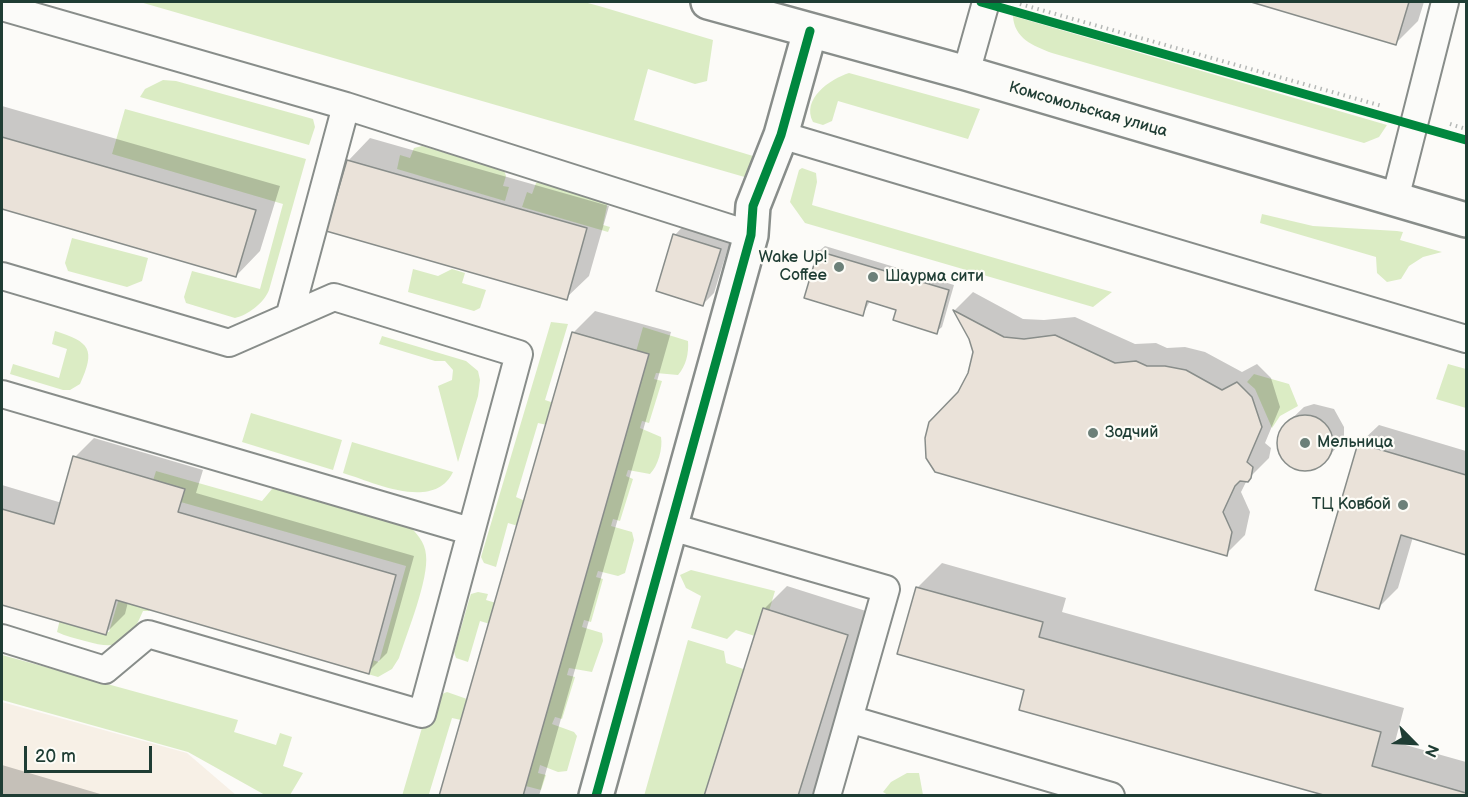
<!DOCTYPE html>
<meta charset="utf-8">
<style>
body{margin:0}
#map{position:relative;width:1468px;height:797px;overflow:hidden;background:#fcfbf8;font-family:"Balsamiq Sans",sans-serif}
canvas{display:block}
.frame{position:absolute;inset:0;border:3px solid #1f3d34;pointer-events:none}
.north{position:absolute;left:1384px;top:713px;width:60px;height:60px;-webkit-text-stroke:4px #fdfcf7;paint-order:stroke;rotate:114deg;font-size:16px;font-weight:700;line-height:24px;text-align:center;color:#1f3d34}
.north::after{content:'';display:block;margin:auto;width:21px;height:27px;background:#1f3d34;clip-path:polygon(50% 0,100% 100%,50% 72%,0 100%)}
.scale{position:absolute;left:24px;top:746px;width:128px;height:27px;box-sizing:border-box;border:3px solid #1f3d34;border-top:0;padding-left:8px;font-size:18px;line-height:21px;white-space:nowrap;color:#1f3d34;-webkit-text-stroke:4px #fdfcf7;paint-order:stroke}
</style>
<div id="map">
<canvas width="1468" height="797"></canvas>
<div class="frame"></div>
<div class="north">N</div>
<div class="scale">20 m</div>
</div>
<script>
const context = document.querySelector('canvas').getContext('2d');
context.lineJoin = 'round';
function fillPath(path, color) {
  context.fillStyle = color;
  context.fill(path, 'evenodd');
}
function strokePath(path, color, width, dash) {
  context.strokeStyle = color;
  context.lineWidth = width;
  context.lineCap = dash ? 'butt' : 'round';
  context.setLineDash(dash || []);
  context.stroke(path);
}
function write(font, color, halo, rows, align = 'center') {
  context.font = font + ' "Balsamiq Sans",sans-serif';
  context.lineWidth = 4.5;
  context.setLineDash([]);
  context.textBaseline = 'middle';
  context.strokeStyle = halo;
  context.fillStyle = color;
  for (const [text, x, y, turn = 0] of rows) {
    context.save();
    context.translate(x, y);
    context.rotate((+turn || 0) * Math.PI / 180);
    context.textAlign = isNaN(turn) ? turn : align;
    if (halo) context.strokeText(text, 0, 0);
    context.fillText(text, 0, 0);
    context.restore();
  }
}
const built = new Path2D(`
 M 2,702 L 187,753 L 236,795 L 2,795 Z`);
const green = new Path2D(`
 M 140,2 L 584,2 L 599,6 L 713,40 L 707,81 L 695,84 L 648,69 L 634,120 L 753,156 L 748,178 Z
 M 1013,16 L 1387,125 L 1379,137 L 1364,143 L 1052,53 C 1033,46 1014,38 1013,16 Z
 M 849,73 L 980,109 L 968,139 L 838,101 L 832,121 L 823,125 L 813,122 C 801,99 830,79 849,73 Z
 M 163,80 L 176,81 L 313,119 L 315,127 L 309,145 L 140,97 L 145,89 Z
 M 125,109 L 306,159 L 269,290 C 264,303 248,315 235,318 L 186,303 L 184,297 L 192,271 L 260,289 L 283,204 L 112,154 Z
 M 422,146 L 504,170 L 506,176 L 503,186 L 509,187 L 505,201 L 397,169 L 400,155 L 410,158 L 414,148 Z
 M 802,168 L 816,173 L 817,182 L 812,205 L 1112,292 L 1093,307 L 805,223 L 790,202 L 799,170 Z
 M 542,180 L 608,201 L 603,225 L 610,227 L 608,232 L 522,207 L 527,192 L 532,194 L 536,183 Z
 M 1262,214 L 1313,226 L 1397,231 L 1403,232 L 1400,240 L 1442,252 L 1423,257 L 1409,266 L 1401,279 L 1387,282 L 1377,273 L 1376,257 L 1260,223 Z
 M 72,238 L 148,258 L 142,281 L 127,287 L 68,271 L 65,263 Z
 M 413,269 L 438,276 L 452,269 L 465,273 L 462,283 L 486,290 L 480,308 L 474,311 L 408,292 Z
 M 551,322 L 568,324 L 545,400 L 554,403 L 547,425 L 538,423 L 516,497 L 525,501 L 518,526 L 508,523 L 496,567 L 484,563 L 481,557 Z
 M 643,327 L 688,341 C 689,353 686,366 678,375 L 656,373 L 654,379 L 662,381 L 649,423 L 642,421 L 640,428 L 661,437 C 663,448 658,466 650,474 L 628,470 L 626,476 L 633,479 L 620,521 L 613,519 L 611,526 L 632,532 L 634,540 L 625,573 L 618,576 L 598,571 L 596,577 L 603,579 L 591,622 L 584,620 L 582,627 L 602,633 L 603,641 L 592,672 L 569,668 L 567,675 L 575,677 L 562,719 L 555,717 L 552,724 L 574,732 L 577,736 L 567,771 L 558,772 L 540,765 L 538,773 L 546,775 L 541,790 L 514,783 Z
 M 55,331 C 90,342 96,349 80,384 L 70,390 L 63,390 L 10,374 L 13,364 L 59,378 L 67,349 L 52,344 Z
 M 382,336 L 466,361 L 478,371 L 480,380 L 478,396 L 458,462 L 438,386 L 452,380 L 453,370 L 445,361 L 435,361 L 379,344 Z
 M 1448,364 L 1466,369 L 1466,408 L 1436,399 Z
 M 1254,374 L 1289,384 L 1298,406 L 1280,416 L 1272,428 L 1255,389 L 1247,382 Z
 M 251,413 L 342,440 L 333,470 L 242,442 Z
 M 352,442 L 453,472 C 434,512 373,482 343,473 Z
 M 156,471 L 262,501 L 272,489 L 280,487 L 407,524 C 416,532 425,542 426,555 C 429,579 407,633 399,658 L 392,669 L 378,677 L 334,664 L 329,660 L 333,648 L 379,662 L 406,566 L 149,493 Z
 M 691,570 L 775,591 L 761,638 L 736,630 L 727,639 L 691,628 L 701,596 L 686,588 L 680,575 Z
 M 122,588 L 152,597 L 149,611 L 143,611 C 129,644 120,651 85,641 C 75,638 65,636 57,632 L 60,619 L 109,632 Z
 M 478,592 L 488,594 L 486,600 L 496,603 L 490,624 L 480,621 L 468,662 L 456,658 L 454,652 L 469,600 L 471,594 Z
 M 688,640 L 724,651 L 726,663 L 752,672 L 715,795 L 644,796 Z
 M 2,655 L 238,720 L 234,732 L 276,745 L 280,733 L 292,737 L 283,766 L 303,773 L 290,795 L 265,795 L 188,752 L 2,700 Z
 M 447,692 L 467,699 L 461,720 L 452,718 L 429,794 L 434,795 L 402,796 L 426,714 L 435,716 L 442,694 Z
 M 907,773 L 919,773 L 923,795 L 888,795 L 883,792 L 891,782 Z`);
const shadow = new Path2D(`
 M 1256,2 L 1424,2 L 1418,21 L 1395,44 Z
 M 2,106 L 280,186 L 260,251 L 236,276 L 2,207 Z
 M 370,138 L 609,206 L 589,276 L 566,298 L 348,161 Z
 M 686,223 L 731,238 L 714,293 L 703,304 L 675,235 Z
 M 825,246 L 954,285 L 942,327 L 936,332 L 898,309 L 870,301 L 863,314 L 819,251 Z
 M 973,292 L 1023,319 L 1044,320 L 1075,317 L 1135,344 L 1156,343 L 1167,348 L 1185,347 L 1205,352 L 1242,372 L 1257,364 L 1271,378 L 1280,407 L 1265,443 L 1271,448 L 1269,458 L 1247,480 L 1241,492 L 1250,512 L 1245,535 L 1226,554 L 969,374 L 975,352 L 971,338 L 955,310 Z
 M 595,311 L 671,332 L 539,796 L 441,796 L 573,333 Z
 M 1314,404 L 1334,409 L 1344,427 L 1344,438 L 1327,459 L 1309,470 L 1298,469 L 1282,456 L 1279,436 L 1284,426 L 1304,407 Z
 M 1379,425 L 1466,451 L 1466,553 L 1413,537 L 1398,588 L 1379,607 L 1317,589 L 1360,443 Z
 M 94,438 L 203,470 L 196,493 L 414,556 L 387,653 L 368,672 L 128,602 L 125,614 L 106,633 L 2,603 L 2,485 L 62,503 L 75,457 Z
 M 942,563 L 1066,598 L 1062,612 L 1404,708 L 1395,742 L 1466,762 L 1466,796 L 1333,796 L 1026,689 L 917,588 Z
 M 787,586 L 869,612 L 812,796 L 706,796 L 764,609 Z
 M 2,765 L 107,796 L 2,796 Z`);
const building = new Path2D(`
 M 1251,2 L 1409,2 L 1396,45 Z
 M 2,137 L 256,210 L 236,277 L 2,209 Z
 M 347,160 L 587,228 L 567,300 L 326,231 Z
 M 673,234 L 721,249 L 703,306 L 656,291 Z
 M 818,251 L 949,290 L 937,334 L 893,320 L 896,310 L 867,301 L 863,316 L 804,298 Z
 M 953,310 L 1004,337 L 1024,339 L 1055,335 L 1115,363 L 1136,361 L 1147,366 L 1165,366 L 1186,370 L 1222,390 L 1237,382 L 1252,397 L 1262,427 L 1247,462 L 1253,467 L 1251,478 L 1248,482 L 1240,481 L 1235,486 L 1223,512 L 1232,532 L 1227,556 L 935,472 L 926,458 L 925,438 L 929,422 L 958,392 L 968,373 L 973,352 L 969,339 Z
 M 572,332 L 649,354 L 523,796 L 439,796 Z
 M1277 443a28 28 0 1 1 56 0a28 28 0 1 1-56 0Z
 M 1358,443 L 1466,475 L 1466,555 L 1401,535 L 1379,609 L 1315,590 Z
 M 73,456 L 185,489 L 178,512 L 396,575 L 369,674 L 116,600 L 106,635 L 2,605 L 2,509 L 54,524 Z
 M 916,587 L 1043,622 L 1039,637 L 1381,732 L 1372,766 L 1466,793 L 1466,796 L 1327,796 L 1019,710 L 1024,690 L 897,654 Z
 M 763,608 L 848,635 L 798,796 L 704,796 Z`);
const path = new Path2D(`
 M 1020,4 L 1382,106
 M 1450,124 L 1466,129`);
const lane = new Path2D(`
 M 2,7 L 346,106 L 751,235
 M 966,73 L 986,2
 M 781,135 L 1466,339
 M 1395,199 L 1445,2
 M 2,276 L 229,343 L 334,297 L 519,354 L 422,714 L 148,634 L 105,670 L 2,638
 M 290,314 L 346,106
 M 2,394 L 470,531
 M 668,526 L 886,589 L 849,719 L 1111,796
 M 827,796 L 849,719`);
const street = new Path2D(`
 M 596,796 L 751,235 L 753,206 L 781,135 L 810,31`);
const primary = new Path2D(`
 M 708,2 L 966,73 L 1466,220`);
const cycleway = new Path2D(`
 M 981,2 L 1466,140
 M 596,796 L 751,235 L 753,206 L 781,135 L 810,31`);
const markers = [
 [839,267,6,"#6c8079"],
 [873,277,6,"#6c8079"],
 [1093,433,6,"#6c8079"],
 [1305,443,6,"#6c8079"],
 [1403,505,6,"#6c8079"]
];
const streetNames = [
 ["Комсомольская улица",1088,110,16]
];
const poiNames = [
 ["Wake Up!",827,258,"right"],
 ["Coffee",827,276,"right"],
 ["Шаурма сити",885,277],
 ["Зодчий",1105,433],
 ["Мельница",1317,443],
 ["ТЦ Ковбой",1391,505,"right"]
];
fillPath(built, '#f7f0e6');
fillPath(green, '#dbecc4');
fillPath(shadow, '#0003');
fillPath(building, '#eae2d9');
strokePath(building, '#888d8a', 1.5);
strokePath(lane, '#888d8a', 30);
strokePath(street, '#888d8a', 38);
strokePath(primary, '#888d8a', 38);
strokePath(path, '#b5b8b6', 4, [1.5, 4.5]);
strokePath(lane, '#fbfbf9', 26);
strokePath(street, '#fbfbf9', 33);
strokePath(primary, '#fbfbf9', 33);
strokePath(cycleway, '#00873e', 9);
for (const [x, y, r, color] of markers) {
  const dot = new Path2D();
  dot.arc(x, y, r, 0, 2 * Math.PI);
  context.fillStyle = color;
  context.fill(dot);
  strokePath(dot, '#fdfcf7', 2);
}
write('16px', '#1f3d34', '#fdfcf7', streetNames);
write('16px', '#1f3d34', '#fdfcf7', poiNames, 'left');
</script>
